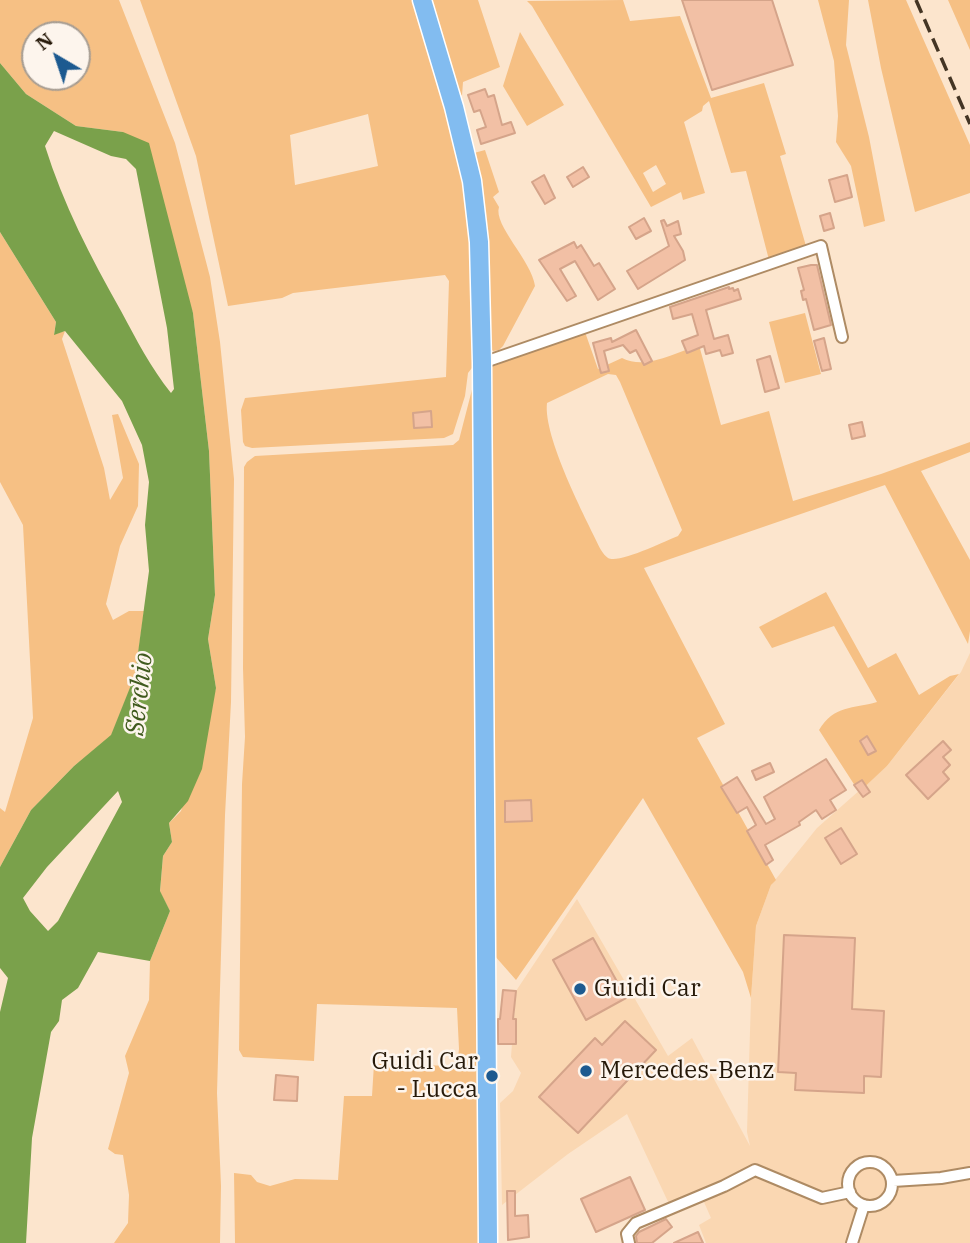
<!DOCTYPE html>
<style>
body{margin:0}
#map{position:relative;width:970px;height:1243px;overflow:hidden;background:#fce5cd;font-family:"IBM Plex Serif",serif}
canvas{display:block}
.north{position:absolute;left:21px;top:21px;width:70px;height:70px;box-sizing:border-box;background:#fdf5ed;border:2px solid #a79d92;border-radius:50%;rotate:321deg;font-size:19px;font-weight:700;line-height:28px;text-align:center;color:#261909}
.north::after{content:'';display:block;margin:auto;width:24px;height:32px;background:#1d5a90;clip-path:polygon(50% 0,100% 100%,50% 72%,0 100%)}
</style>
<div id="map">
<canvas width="970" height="1243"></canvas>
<div class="north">N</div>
</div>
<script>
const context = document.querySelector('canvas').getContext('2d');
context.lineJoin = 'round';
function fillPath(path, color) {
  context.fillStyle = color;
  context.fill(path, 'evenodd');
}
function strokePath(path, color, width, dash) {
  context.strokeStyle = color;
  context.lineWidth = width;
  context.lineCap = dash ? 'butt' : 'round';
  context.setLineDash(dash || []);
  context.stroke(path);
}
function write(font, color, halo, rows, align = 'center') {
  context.font = font + ' "IBM Plex Serif",serif';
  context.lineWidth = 5;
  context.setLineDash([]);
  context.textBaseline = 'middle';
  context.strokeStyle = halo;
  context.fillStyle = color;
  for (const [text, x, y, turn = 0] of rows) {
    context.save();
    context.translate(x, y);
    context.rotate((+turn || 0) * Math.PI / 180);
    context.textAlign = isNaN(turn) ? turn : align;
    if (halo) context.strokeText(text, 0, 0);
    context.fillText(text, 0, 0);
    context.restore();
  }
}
const built = new Path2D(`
 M 970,653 L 970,1243 L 706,1243 L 699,1225 L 711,1218 L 700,1193 L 670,1206 L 627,1114 L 568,1154 L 502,1205 L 500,1103 L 513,1091 L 521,1073 L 511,1057 L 516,991 L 577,899 L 668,1056 L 692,1038 L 750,1146 L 747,1132 L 751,998 L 756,926 L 771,885 L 817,828 L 887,766 L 961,672 Z`);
const green = new Path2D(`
 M 0,0 L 119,0 L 175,143 L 210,277 L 220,342 L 234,479 L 231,702 L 225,815 L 217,1093 L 221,1186 L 220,1243 L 114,1243 L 128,1223 L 129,1195 L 123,1155 L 115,1154 L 108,1149 L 129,1073 L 125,1056 L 149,1000 L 150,961 L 170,911 L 160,892 L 163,856 L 172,842 L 169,823 L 181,811 L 216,688 L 208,639 L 215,595 L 209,451 L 193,313 L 123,132 L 76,126 L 26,94 L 0,63 ZM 35,35 L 77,35 L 77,77 L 35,77 Z
 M 140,0 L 415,0 C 434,61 456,123 465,187 C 473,245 473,305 475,364 L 468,373 L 465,396 L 453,434 L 444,438 L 252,448 L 245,446 L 243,442 L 241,410 L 245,398 L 446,377 L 449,281 L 445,275 L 293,293 L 282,298 L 228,306 L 196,156 ZM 368,114 L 378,166 L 295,185 L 290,135 Z
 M 431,0 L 478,0 L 500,67 L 463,82 L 462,96 L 456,87 Z
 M 623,0 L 630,21 L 680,16 L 711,98 L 764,83 L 786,154 L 780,156 L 806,246 L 769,260 L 746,171 L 731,173 L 709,101 L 703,106 L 702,111 L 684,122 L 705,193 L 683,200 L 681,192 L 651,207 L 532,6 L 527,1 ZM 656,165 L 666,184 L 653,192 L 643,173 Z
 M 818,0 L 849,0 L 846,45 L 869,137 L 885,221 L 864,227 L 851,166 L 836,142 L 838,116 L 834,61 Z
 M 868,0 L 906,0 L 970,145 L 970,193 L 915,212 L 881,68 Z
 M 948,0 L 970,0 L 970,50 Z
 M 520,32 L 564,105 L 527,126 L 503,86 Z
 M 485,150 L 499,192 L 493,197 L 499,207 C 493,225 532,261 535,286 L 503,346 L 499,350 L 493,351 L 490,348 L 483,216 L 474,153 Z
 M 0,232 L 56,322 L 54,334 L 65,331 L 62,339 L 104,468 L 110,500 L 123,478 L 112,415 L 118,414 L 139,464 L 138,506 L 120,546 L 106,604 L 113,620 L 129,611 L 144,611 L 135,676 L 111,736 L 74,766 L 31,810 L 0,867 L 0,808 L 5,812 L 33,718 L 23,525 L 0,482 Z
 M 805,313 L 821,374 L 785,383 L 769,322 Z
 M 585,332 L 598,369 L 622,358 C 646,370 675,353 699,345 L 721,425 L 769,411 L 793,501 L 881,474 L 970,442 L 970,452 L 921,471 L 970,560 L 970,631 L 968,644 L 885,485 L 644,568 L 725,724 L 697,738 L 776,880 L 771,885 L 756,926 L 751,998 L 743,972 L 643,798 L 516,980 L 494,955 L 488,371 L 491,367 ZM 608,374 L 616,375 L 620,382 L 682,530 L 678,536 C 665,541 619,564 608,558 C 605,556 603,553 601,550 C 585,517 543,437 547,403 Z
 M 475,378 L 480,1243 L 235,1243 L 234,1173 L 251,1175 L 257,1182 L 270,1186 L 295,1179 L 338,1180 L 344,1096 L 372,1096 L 374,1064 L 457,1066 L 459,1049 L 457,1008 L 317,1004 L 314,1061 L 243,1057 L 239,1050 L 242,784 L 245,737 L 243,668 L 244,467 L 247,462 L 255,456 L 453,445 L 459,440 Z
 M 826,592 L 868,668 L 896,653 L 919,695 L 950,676 L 959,674 L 887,766 L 859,792 L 819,730 C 834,705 853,709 877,702 L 834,626 L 772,648 L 759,627 Z`);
const water = new Path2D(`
 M 0,63 L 26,94 L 76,126 L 123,132 L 149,143 L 193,313 L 209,451 L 215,595 L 208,639 L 216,688 L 202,769 L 188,801 L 169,823 L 172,842 L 163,856 L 160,891 L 170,911 L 150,961 L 98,952 L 78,988 L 62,1000 L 59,1021 L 51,1032 L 32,1138 L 26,1243 L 0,1243 L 0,1012 L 8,978 L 0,968 L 0,867 L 31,810 L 74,766 L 111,735 L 135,675 L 149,571 L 145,525 L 149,482 L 142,445 L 122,401 L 65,331 L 54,335 L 56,322 L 0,232 ZM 54,131 L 111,156 L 126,159 L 136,169 L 167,328 L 174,389 L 171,393 C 151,368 136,339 121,311 C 91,258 63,204 45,146 ZM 118,791 L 122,802 L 58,921 L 48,931 L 30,911 L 23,898 L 47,867 Z`);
const building = new Path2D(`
 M 682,0 L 772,0 L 793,65 L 712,90 Z
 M 485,89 L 488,97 L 494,95 L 502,125 L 511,122 L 515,133 L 481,144 L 477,130 L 486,127 L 480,110 L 474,112 L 468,95 Z
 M 583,167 L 589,177 L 573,187 L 567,177 Z
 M 544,175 L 555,198 L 545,204 L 532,182 Z
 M 847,175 L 852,197 L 835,202 L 829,180 Z
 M 830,213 L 834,228 L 824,231 L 820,216 Z
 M 644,218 L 651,231 L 636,239 L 629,227 Z
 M 664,220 L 667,226 L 678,221 L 681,234 L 674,236 L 683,251 L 685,260 L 638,289 L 627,271 L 669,246 L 661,221 Z
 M 574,242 L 577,248 L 581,245 L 594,266 L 599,263 L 615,289 L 598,300 L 575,261 L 560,269 L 576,296 L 567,301 L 539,260 Z
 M 811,265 L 817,265 L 831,325 L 814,330 L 806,299 L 803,300 L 801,291 L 804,290 L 798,268 Z
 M 729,287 L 729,289 L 733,288 L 734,291 L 738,289 L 741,299 L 706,310 L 714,339 L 728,335 L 733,353 L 722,356 L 720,350 L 706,354 L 704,346 L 687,353 L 682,341 L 698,335 L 692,314 L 673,319 L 670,307 Z
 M 636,330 L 652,361 L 644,365 L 636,350 L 630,353 L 623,345 L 604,351 L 609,371 L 601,373 L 593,343 L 611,338 L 612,342 Z
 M 824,338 L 831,369 L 822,371 L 814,341 Z
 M 770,356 L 779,388 L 765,392 L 757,360 Z
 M 431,411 L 432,427 L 414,428 L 413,413 Z
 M 862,422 L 865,436 L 852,439 L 849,425 Z
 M 867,736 L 876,751 L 868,755 L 860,741 Z
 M 943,741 L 951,750 L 943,757 L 950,765 L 943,772 L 949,779 L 928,799 L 906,775 Z
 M 826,759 L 846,790 L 830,800 L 836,810 L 822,819 L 816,810 L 799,822 L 800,825 L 765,845 L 773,860 L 766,865 L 747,831 L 756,825 L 747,807 L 737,813 L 721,787 L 737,777 L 766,824 L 775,819 L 764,797 Z
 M 770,763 L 774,772 L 756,780 L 752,771 Z
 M 862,780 L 870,792 L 863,797 L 854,785 Z
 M 531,800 L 532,821 L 505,822 L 505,801 Z
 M 841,828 L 857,854 L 841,864 L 825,838 Z
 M 784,935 L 855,938 L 852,1009 L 884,1011 L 881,1077 L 864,1076 L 864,1093 L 795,1090 L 796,1073 L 778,1072 Z
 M 593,938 L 626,998 L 586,1020 L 553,960 Z
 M 503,990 L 516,991 L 513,1019 L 516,1019 L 516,1044 L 498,1044 L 498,1019 L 500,1019 Z
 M 625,1021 L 656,1050 L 578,1133 L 539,1097 L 595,1038 L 602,1045 Z
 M 276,1075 L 298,1077 L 297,1101 L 274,1100 Z
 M 630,1177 L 645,1210 L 596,1232 L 581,1199 Z
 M 507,1191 L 515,1191 L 515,1216 L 528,1215 L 529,1237 L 508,1240 Z
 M 666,1219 L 672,1227 L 652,1243 L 637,1243 L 636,1236 L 639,1232 Z
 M 698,1232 L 703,1243 L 674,1243 Z`);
const street = new Path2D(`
 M 482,363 L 821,246 L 842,337
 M848 1184a22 22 0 1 1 44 0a22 22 0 1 1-44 0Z
 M 893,1181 L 941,1178 L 970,1173
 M 629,1243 L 627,1234 L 636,1223 L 724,1186 L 755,1170 L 822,1198 L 850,1192
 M 852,1243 L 864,1205`);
const primary = new Path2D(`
 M 422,0 L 454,107 L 472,181 L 479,242 L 482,363 L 488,1243`);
const rail = new Path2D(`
 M 916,0 L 970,124`);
const markers = [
 [580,989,7,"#1d5a90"],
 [586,1071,7,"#1d5a90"],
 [492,1076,7,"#1d5a90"]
];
const poiNames = [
 ["Guidi Car",594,989],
 ["Guidi Car",478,1062,"right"],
 ["- Lucca",478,1090,"right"],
 ["Mercedes-Benz",600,1071]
];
const waterNames = [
 ["Serchio",140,694,-84]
];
fillPath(built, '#fad7b2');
fillPath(green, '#f6c084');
fillPath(water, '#7aa14b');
fillPath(building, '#f2c0a5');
strokePath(building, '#d5a48a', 2);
strokePath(street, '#ae8b64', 14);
strokePath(primary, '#fff', 21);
strokePath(street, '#fff', 10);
strokePath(primary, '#82bcf0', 18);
strokePath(rail, '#443524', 3.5, [14, 7]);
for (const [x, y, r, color] of markers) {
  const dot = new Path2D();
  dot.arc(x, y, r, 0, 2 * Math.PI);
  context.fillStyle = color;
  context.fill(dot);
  strokePath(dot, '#fdf5ed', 2.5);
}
write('24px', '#261909', '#fdf5ed', poiNames, 'left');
write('italic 26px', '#405a1e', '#fdf5ed', waterNames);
</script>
